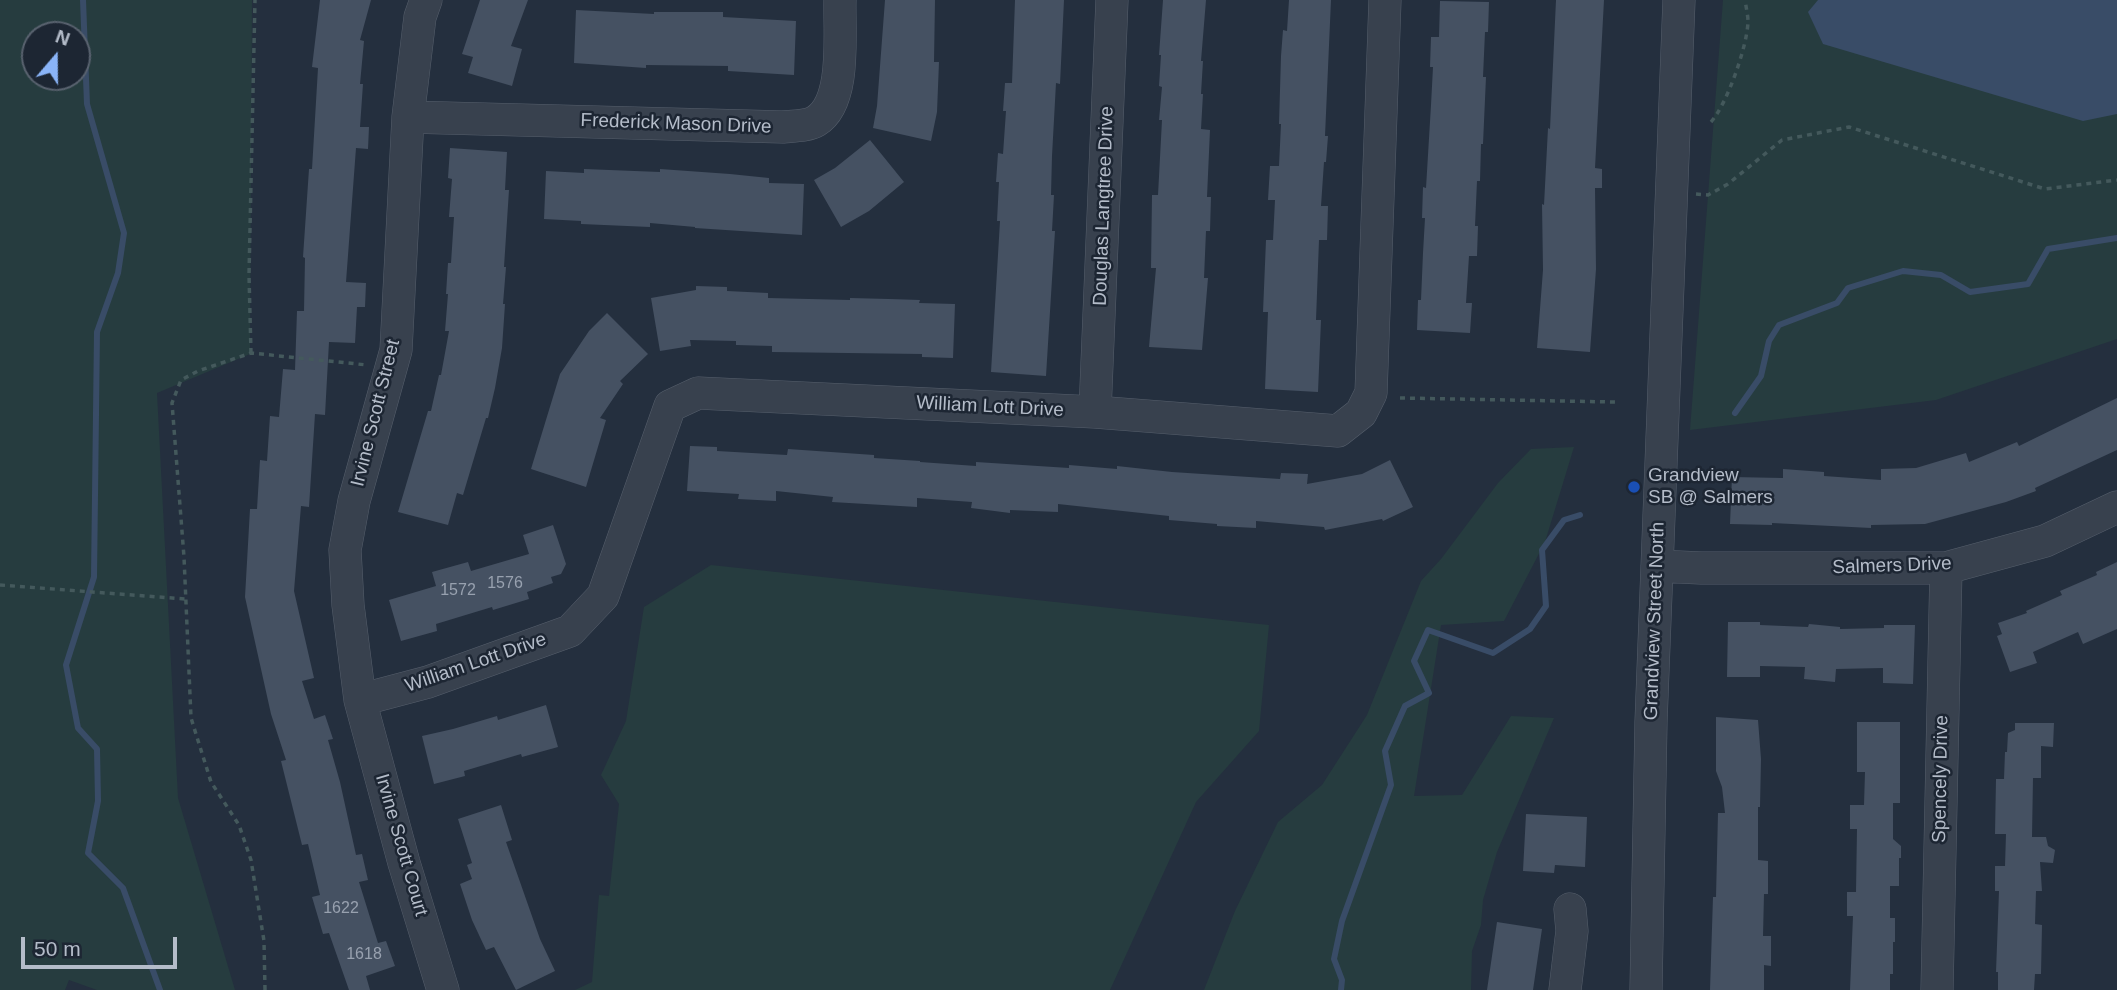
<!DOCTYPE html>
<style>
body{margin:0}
#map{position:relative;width:2117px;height:990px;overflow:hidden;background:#242f3e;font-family:Arial,sans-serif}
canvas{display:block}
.north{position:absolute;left:21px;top:21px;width:70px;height:70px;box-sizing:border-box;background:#1d2633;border:2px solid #59626f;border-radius:50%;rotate:20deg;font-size:19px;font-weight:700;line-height:28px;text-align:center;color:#b4bcc9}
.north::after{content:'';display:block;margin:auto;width:24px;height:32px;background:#8ab4f8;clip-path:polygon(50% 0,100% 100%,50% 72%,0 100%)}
.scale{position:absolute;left:21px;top:937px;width:156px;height:32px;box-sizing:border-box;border:4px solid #b4bcc9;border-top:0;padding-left:9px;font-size:21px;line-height:24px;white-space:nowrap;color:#b4bcc9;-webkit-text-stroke:5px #1d2633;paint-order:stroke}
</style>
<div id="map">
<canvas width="2117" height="990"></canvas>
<div class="north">N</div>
<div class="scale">50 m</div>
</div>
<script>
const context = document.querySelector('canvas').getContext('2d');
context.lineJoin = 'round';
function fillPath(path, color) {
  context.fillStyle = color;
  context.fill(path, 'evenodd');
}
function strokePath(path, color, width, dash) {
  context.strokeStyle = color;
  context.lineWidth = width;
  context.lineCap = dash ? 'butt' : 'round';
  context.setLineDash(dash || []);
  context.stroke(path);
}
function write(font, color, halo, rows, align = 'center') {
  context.font = font + ' Arial,sans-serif';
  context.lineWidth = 5;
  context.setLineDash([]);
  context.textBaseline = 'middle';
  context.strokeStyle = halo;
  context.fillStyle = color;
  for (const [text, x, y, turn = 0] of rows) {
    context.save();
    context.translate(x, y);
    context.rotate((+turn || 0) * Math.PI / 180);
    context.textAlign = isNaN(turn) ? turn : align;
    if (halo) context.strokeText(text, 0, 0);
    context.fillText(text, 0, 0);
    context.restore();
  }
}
const green = new Path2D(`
 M 0,0 L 252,0 L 250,354 L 157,393 L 178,798 L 235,990 L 97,990 L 69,980 L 65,990 L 0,990 ZM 35,35 L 77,35 L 77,77 L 35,77 Z
 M 1723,0 L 2117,0 L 2117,339 L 1936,400 L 1690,430 Z
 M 1574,447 L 1545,542 L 1504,621 L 1441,625 L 1414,796 L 1462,795 L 1511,716 L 1554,718 L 1497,852 L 1483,900 L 1481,925 L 1472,951 L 1471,990 L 1204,990 L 1235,911 L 1278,822 L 1322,785 L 1367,715 L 1421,581 L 1441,559 L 1498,483 L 1531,449 Z
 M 711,565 L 1269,625 L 1259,731 L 1196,802 L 1110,990 L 575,990 L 592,982 L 599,895 L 609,896 L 619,804 L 601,775 L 626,721 L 644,607 Z`);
const water = new Path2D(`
 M 1818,0 L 2117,0 L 2117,114 L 2083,121 L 1823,44 L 1808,12 Z`);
const stream = new Path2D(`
 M 83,0 L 87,104 L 124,233 L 118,273 L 97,332 L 94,577 L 66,665 L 78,728 L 97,749 L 98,801 L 88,853 L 123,888 L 160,990
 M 1735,413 L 1761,376 L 1769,341 L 1779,325 L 1837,303 L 1848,288 L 1903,271 L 1941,275 L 1970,292 L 2028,284 L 2048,249 L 2117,238
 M 1341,990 L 1342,980 L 1334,959 L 1342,921 L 1391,785 L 1385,751 L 1405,706 L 1429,693 L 1414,661 L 1428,630 L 1493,653 L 1530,629 L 1546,606 L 1542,550 L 1564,520 L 1580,515`);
const building = new Path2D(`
 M 320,0 L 371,0 L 360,40 L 364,41 L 360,84 L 363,84 L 360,127 L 369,127 L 368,149 L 356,148 L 346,282 L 366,283 L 365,307 L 357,307 L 355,343 L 329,342 L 325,415 L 315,414 L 309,507 L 301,506 L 294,591 L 314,678 L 302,681 L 314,719 L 325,715 L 333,739 L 328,740 L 340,782 L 356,855 L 362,854 L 368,880 L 359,882 L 378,943 L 386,941 L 395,966 L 366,976 L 370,990 L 349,990 L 329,933 L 323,934 L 312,897 L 320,895 L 308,844 L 302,845 L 281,761 L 286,760 L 271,714 L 245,597 L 250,509 L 257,509 L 260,460 L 267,461 L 270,416 L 279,417 L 283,369 L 295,370 L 297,311 L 304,311 L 305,258 L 303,257 L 309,169 L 312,169 L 318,68 L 312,67 Z
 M 480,0 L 528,0 L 511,46 L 522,49 L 512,86 L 468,73 L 473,57 L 462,54 Z
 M 885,0 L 935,0 L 934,62 L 939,62 L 937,112 L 931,141 L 873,128 L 877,106 Z
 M 1015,0 L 1064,0 L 1060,84 L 1056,83 L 1052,156 L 1051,195 L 1054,195 L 1052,231 L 1055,231 L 1046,376 L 991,372 L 1000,221 L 997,221 L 999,182 L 996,182 L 998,153 L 1003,154 L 1006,111 L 1003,111 L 1005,83 L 1012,83 Z
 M 1163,0 L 1206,0 L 1201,61 L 1203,61 L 1201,94 L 1203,94 L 1201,129 L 1210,130 L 1207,197 L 1211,197 L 1210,231 L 1206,231 L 1204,278 L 1208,278 L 1202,350 L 1149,347 L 1156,268 L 1151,268 L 1152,195 L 1158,195 L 1162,120 L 1159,120 L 1162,87 L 1159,86 L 1161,55 L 1159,55 Z
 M 1289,0 L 1331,0 L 1325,136 L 1328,136 L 1326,162 L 1324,162 L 1321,206 L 1328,206 L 1327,240 L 1319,240 L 1316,320 L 1321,320 L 1318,392 L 1265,389 L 1268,312 L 1263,312 L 1266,240 L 1273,240 L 1275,200 L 1268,200 L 1270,166 L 1279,166 L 1281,124 L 1279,124 L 1281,56 L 1283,30 L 1287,31 Z
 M 1556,0 L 1604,0 L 1595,168 L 1602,169 L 1602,188 L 1595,188 L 1596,269 L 1590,352 L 1537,348 L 1543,270 L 1542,204 L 1544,205 L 1548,128 L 1550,129 Z
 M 1440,1 L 1489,2 L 1488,32 L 1485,32 L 1483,77 L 1486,77 L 1483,144 L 1481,144 L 1480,181 L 1477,181 L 1475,226 L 1478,226 L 1477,256 L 1469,256 L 1466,303 L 1472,303 L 1470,333 L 1417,330 L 1418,300 L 1421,300 L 1423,253 L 1425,218 L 1422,218 L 1423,187 L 1426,188 L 1431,105 L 1433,67 L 1430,67 L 1431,37 L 1439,37 Z
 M 576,10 L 654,14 L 654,12 L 723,12 L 723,17 L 796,21 L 794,75 L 728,71 L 728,66 L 646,65 L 646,68 L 574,63 Z
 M 870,140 L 904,182 L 869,211 L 841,227 L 814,180 L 835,168 Z
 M 450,148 L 507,152 L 505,190 L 509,190 L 504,267 L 506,267 L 503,304 L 505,304 L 502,348 L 495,388 L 488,418 L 486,418 L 463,495 L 457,493 L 448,525 L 398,512 L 428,411 L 431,411 L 439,375 L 441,375 L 449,331 L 445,331 L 448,294 L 446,294 L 448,263 L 451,263 L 454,217 L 449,217 L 452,179 L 448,178 Z
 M 584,169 L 660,172 L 660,169 L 730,174 L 769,178 L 769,183 L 804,184 L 802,235 L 695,228 L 695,227 L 650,223 L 650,227 L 581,224 L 581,221 L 544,219 L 546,171 L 584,173 Z
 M 696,286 L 727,287 L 727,291 L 768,293 L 768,298 L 850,300 L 850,298 L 889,299 L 920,300 L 919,303 L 955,304 L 953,358 L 922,357 L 922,354 L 772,352 L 772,346 L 736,345 L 736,341 L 690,340 L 691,346 L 660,351 L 651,298 L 696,290 Z
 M 607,313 L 648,354 L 620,381 L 623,384 L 600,418 L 606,420 L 586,487 L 531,469 L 560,374 L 589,331 Z
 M 2117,398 L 2117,450 L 2035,488 L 2036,491 L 2006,502 L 1925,524 L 1871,525 L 1871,528 L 1772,523 L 1772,525 L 1730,524 L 1732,477 L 1783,478 L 1783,469 L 1824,472 L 1824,476 L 1881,480 L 1881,469 L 1916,468 L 1966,453 L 1969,462 L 2017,442 L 2019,446 Z
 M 690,446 L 717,447 L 717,451 L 787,455 L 788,449 L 874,455 L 874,458 L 920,461 L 920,462 L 976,466 L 976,462 L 1069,468 L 1069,465 L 1117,469 L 1117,466 L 1172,472 L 1280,479 L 1281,473 L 1308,474 L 1307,484 L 1362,474 L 1390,460 L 1413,507 L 1383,521 L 1382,519 L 1325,530 L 1324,527 L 1256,521 L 1256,528 L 1217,526 L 1217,524 L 1169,520 L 1169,516 L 1058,504 L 1058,512 L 1010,510 L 1010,513 L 971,508 L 972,502 L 917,498 L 917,507 L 832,502 L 833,497 L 776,491 L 776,501 L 738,499 L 739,494 L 687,491 Z
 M 553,525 L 566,564 L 561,574 L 551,577 L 553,583 L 527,592 L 529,599 L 493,610 L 492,607 L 436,624 L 437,631 L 401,641 L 389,600 L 436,586 L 432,572 L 468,562 L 471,571 L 529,554 L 523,535 Z
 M 2117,562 L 2117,629 L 2083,644 L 2078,632 L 2033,652 L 2037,663 L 2010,672 L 1997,636 L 2002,634 L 1998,623 L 2027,613 L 2026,611 L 2062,595 L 2060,591 L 2097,575 L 2096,572 Z
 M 1728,622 L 1760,622 L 1760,625 L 1808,627 L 1809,624 L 1840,627 L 1840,629 L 1884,628 L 1884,625 L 1915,625 L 1913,684 L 1883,683 L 1883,668 L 1836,669 L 1835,682 L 1804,679 L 1805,667 L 1760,666 L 1760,677 L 1727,677 Z
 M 546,705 L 558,747 L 522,757 L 521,754 L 464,771 L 465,776 L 434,784 L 422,736 L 453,729 L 497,716 L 498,720 Z
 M 1716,717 L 1758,720 L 1761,759 L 1760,807 L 1758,807 L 1758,860 L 1768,861 L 1768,894 L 1764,894 L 1763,936 L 1771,936 L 1771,966 L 1764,965 L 1764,990 L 1710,990 L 1713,897 L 1716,897 L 1718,813 L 1725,813 L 1722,787 L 1716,771 Z
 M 1857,722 L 1900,722 L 1900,803 L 1893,803 L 1893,839 L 1901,846 L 1901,858 L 1899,858 L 1899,886 L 1890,886 L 1890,918 L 1895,918 L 1895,942 L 1893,942 L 1893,974 L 1890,974 L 1890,990 L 1850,990 L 1853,916 L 1847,916 L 1847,892 L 1856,892 L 1857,829 L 1850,829 L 1850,805 L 1864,805 L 1865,772 L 1857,772 Z
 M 2015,723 L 2054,723 L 2053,747 L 2041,746 L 2041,778 L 2033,778 L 2032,837 L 2046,837 L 2048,846 L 2055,850 L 2053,863 L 2040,862 L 2042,891 L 2036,891 L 2035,924 L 2042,925 L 2041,974 L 2035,974 L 2034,990 L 1998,990 L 1998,972 L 1996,972 L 1999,891 L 1995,891 L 1995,866 L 2005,866 L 2006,834 L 1995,834 L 1996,779 L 2004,779 L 2005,752 L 2007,752 L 2008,733 L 2015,730 Z
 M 501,805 L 512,840 L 506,842 L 540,939 L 555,971 L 516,990 L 494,947 L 486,950 L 472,920 L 460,884 L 472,879 L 467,865 L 472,863 L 458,819 Z
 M 1526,814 L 1587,817 L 1585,867 L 1555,865 L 1554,873 L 1523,871 Z
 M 1497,922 L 1542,929 L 1533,990 L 1487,990 Z`);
const path = new Path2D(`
 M 1711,122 C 1727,104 1747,47 1748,22 C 1748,15 1746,7 1745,0
 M 1696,194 L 1708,195 L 1728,184 L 1782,140 L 1849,127 L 2045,189 L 2117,180
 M 251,353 L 249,275 L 255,0
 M 1400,398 L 1615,402
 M 0,585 L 186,599
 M 265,990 L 264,941 L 251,860 L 239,825 L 211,782 L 191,718 L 184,557 L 172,403 L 181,380 L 198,371 L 251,353 L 367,365`);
const minor = new Path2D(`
 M 426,0 L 420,17 L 408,117 L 396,350 L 354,501 L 345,550 L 348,605 L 360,700 L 404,863 L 443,990
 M 408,117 L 783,127 C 793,126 808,126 816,121 C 847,102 839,33 840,0
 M 1095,412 L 1112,0
 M 1657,566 L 1701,568 L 1946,568 L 2045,541 L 2117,507
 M 360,700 L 428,682 L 570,631 L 603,596 L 670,406 L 698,393 L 1095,412 L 1338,431 L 1361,413 L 1371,393 L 1385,0
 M 1565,990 L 1572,931 L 1570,909
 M 1646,990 L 1651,722 L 1679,0
 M 1937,990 L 1946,568`);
const markers = [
 [1634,487,7,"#1a4fb4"]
];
const numberNames = [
 ["1576",505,584],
 ["1572",458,591],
 ["1622",341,909],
 ["1618",364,955]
];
const streetNames = [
 ["Frederick Mason Drive",676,124,2],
 ["Douglas Langtree Drive",1104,206,-88],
 ["William Lott Drive",990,407,3],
 ["Irvine Scott Street",376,413,-76],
 ["Salmers Drive",1892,566,-2],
 ["Grandview Street North",1655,621,-88],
 ["William Lott Drive",476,663,-19],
 ["Spencely Drive",1941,779,-89],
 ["Irvine Scott Court",401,845,74]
];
const poiNames = [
 ["Grandview",1648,476],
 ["SB @ Salmers",1648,498]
];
fillPath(green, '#263c3f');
fillPath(water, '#394c67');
strokePath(stream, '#394c67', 6);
fillPath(building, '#455162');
strokePath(minor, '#565f6c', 33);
strokePath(path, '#44595c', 3.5, [5, 5]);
strokePath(minor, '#38414e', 32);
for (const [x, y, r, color] of markers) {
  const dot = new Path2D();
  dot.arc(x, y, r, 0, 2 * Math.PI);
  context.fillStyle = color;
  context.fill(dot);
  strokePath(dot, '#1d2633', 2.5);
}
write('16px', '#98a1af', null, numberNames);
write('19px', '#b4bcc9', '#1d2633', streetNames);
write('19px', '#b4bcc9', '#1d2633', poiNames, 'left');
</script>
